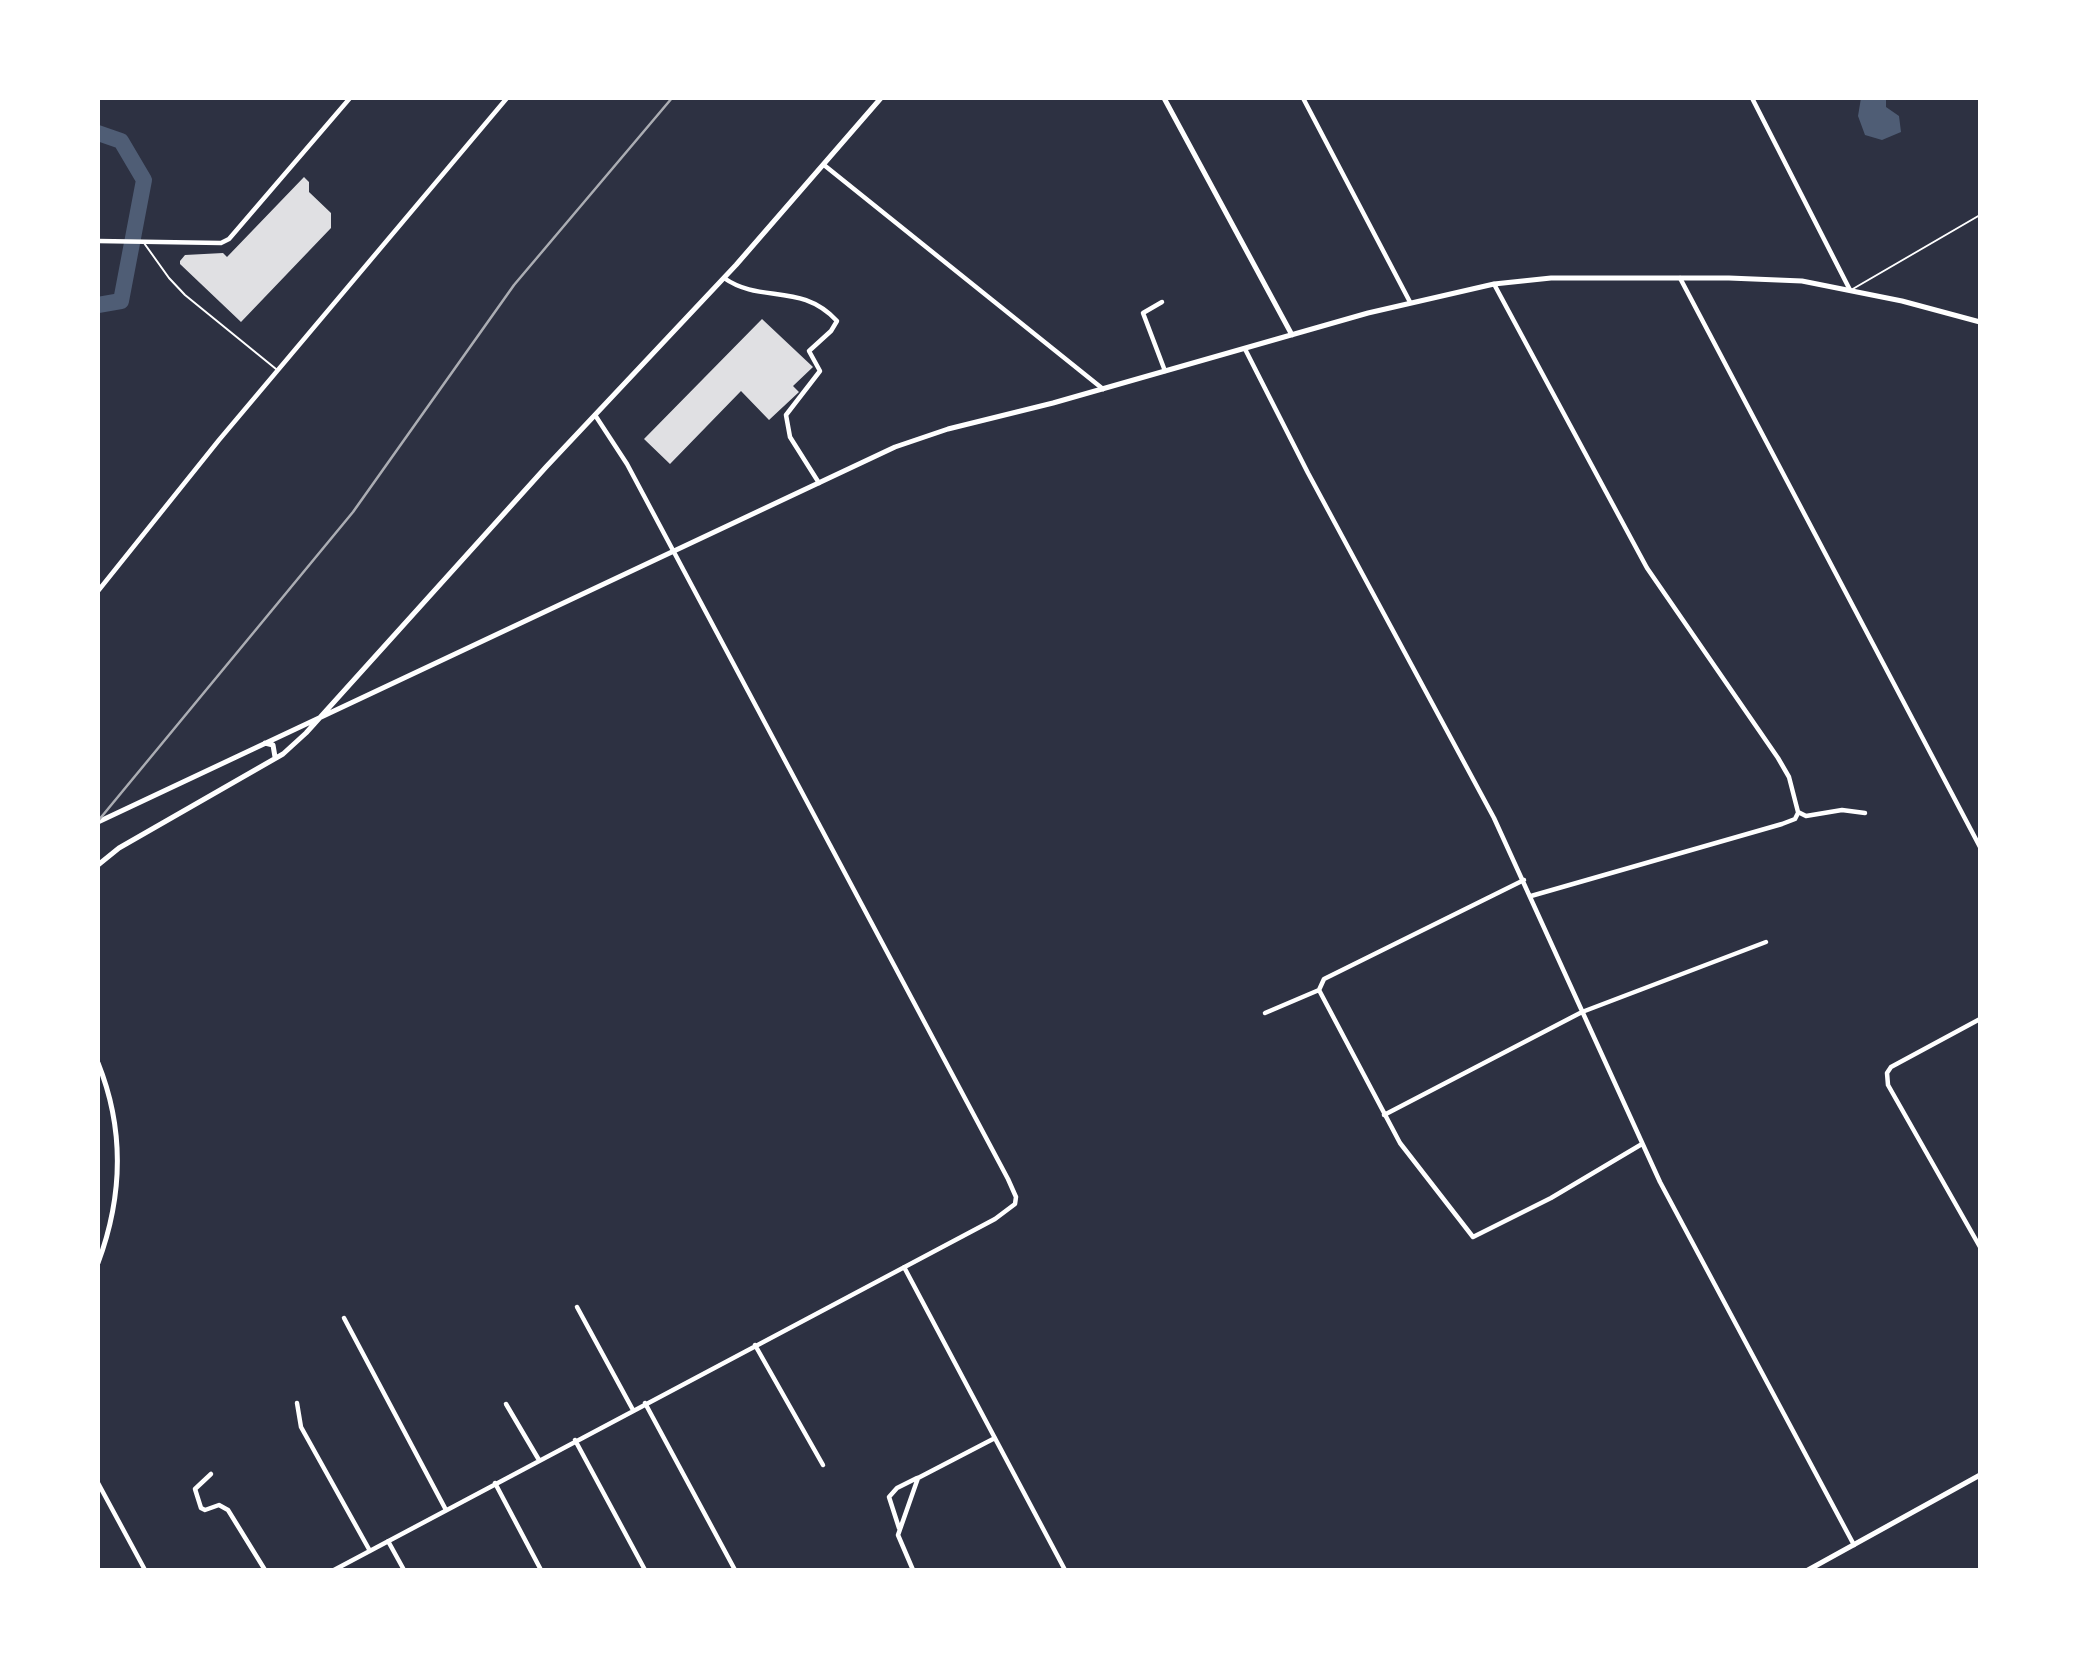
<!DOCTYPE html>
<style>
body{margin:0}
#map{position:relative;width:2078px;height:1668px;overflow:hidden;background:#2d3142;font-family:"Source Sans 3",sans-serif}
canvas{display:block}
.frame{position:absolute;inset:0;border:100px solid #fff;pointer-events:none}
</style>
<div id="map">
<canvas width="2078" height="1668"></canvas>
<div class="frame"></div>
</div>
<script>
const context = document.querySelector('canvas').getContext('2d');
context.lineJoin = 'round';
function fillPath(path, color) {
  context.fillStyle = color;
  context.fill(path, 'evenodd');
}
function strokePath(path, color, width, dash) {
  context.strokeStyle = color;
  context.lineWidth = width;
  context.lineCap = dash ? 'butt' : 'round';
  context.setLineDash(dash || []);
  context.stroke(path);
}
const water = new Path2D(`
 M 1861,98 L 1886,98 L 1886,107 L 1899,116 L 1901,132 L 1882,140 L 1865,135 L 1858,116 Z`);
const river = new Path2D(`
 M 98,133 L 121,141 L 144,180 L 121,301 L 98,305`);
const building = new Path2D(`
 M 304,177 L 309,182 L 309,192 L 331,213 L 331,228 L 241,322 L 180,264 L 180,261 L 185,255 L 223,253 L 227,257 Z
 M 762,319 L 813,367 L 793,386 L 799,392 L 769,420 L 741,391 L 670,464 L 644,439 Z`);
const service = new Path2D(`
 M 144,243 L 169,278 L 185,295 L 276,369
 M 1851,290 L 1980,215`);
const minor = new Path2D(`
 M 1303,98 L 1410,302
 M 1752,98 L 1850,290
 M 824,165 L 1103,389
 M 98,241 L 221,243 L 229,239 L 350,98
 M 724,278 C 761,304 801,282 837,321 L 831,331 L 809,351 L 820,371 L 786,415 L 790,437 L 819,483
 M 1680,278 L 1980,847
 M 1494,284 L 1647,568 L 1778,758 L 1789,777 L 1798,812
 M 1162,302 L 1143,313 L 1165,371
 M 1245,349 L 1308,473 L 1494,818 L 1660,1182 L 1854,1545
 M 98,591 L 219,440 L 507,98
 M 1798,812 L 1806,816 L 1842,810 L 1865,813
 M 1531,896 L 1782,824 L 1795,819 L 1798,813
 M 1319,990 L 1400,1143 L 1473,1237 L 1551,1198 L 1642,1144
 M 1265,1013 L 1319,990 L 1324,979 L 1524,880
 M 1980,1019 L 1891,1067 L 1887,1073 L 1888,1085 L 1980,1247
 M 1384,1115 L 1582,1012 L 1766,942
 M 904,1267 L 1065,1570
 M 577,1307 L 633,1410
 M 344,1318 L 446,1510
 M 755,1345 L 823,1465
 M 297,1403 L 301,1427 L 370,1551
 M 645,1403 L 735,1570
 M 506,1404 L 539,1460
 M 575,1440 L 645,1570
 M 211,1474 L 195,1489 L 201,1508 L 205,1510 L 219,1505 L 228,1510 L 265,1570
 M 98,1483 L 145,1570
 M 495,1483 L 541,1570
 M 899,1528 L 889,1497 L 897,1488 L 917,1478
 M 388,1541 L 404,1570
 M 334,1570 L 995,1219 L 1015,1204 L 1016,1197 L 1008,1179 L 627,464 L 595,415
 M 913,1570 L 898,1535 L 918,1478 L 995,1438`);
const tertiary = new Path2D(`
 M 1164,98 L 1292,335
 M 265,743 L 273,745 L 275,757
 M 98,822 L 895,447 L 948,429 L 1053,403 L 1368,313 L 1494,284 L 1551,278 L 1729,278 L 1802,281 L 1902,301 L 1980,322
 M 98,865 L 119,848 L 283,754 L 306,733 L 546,467 L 736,265 L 881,98
 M 98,1063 C 125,1130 123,1196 98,1263
 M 1808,1570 L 1980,1475`);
const rail = new Path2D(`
 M 98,821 L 353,512 L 514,285 L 672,98`);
fillPath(water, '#4f5d75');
strokePath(river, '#4f5d75', 16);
fillPath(building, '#e0e0e3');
strokePath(service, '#fff', 2);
strokePath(minor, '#fff', 4.5);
strokePath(tertiary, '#fff', 5);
strokePath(rail, '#abadb3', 2.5);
</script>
